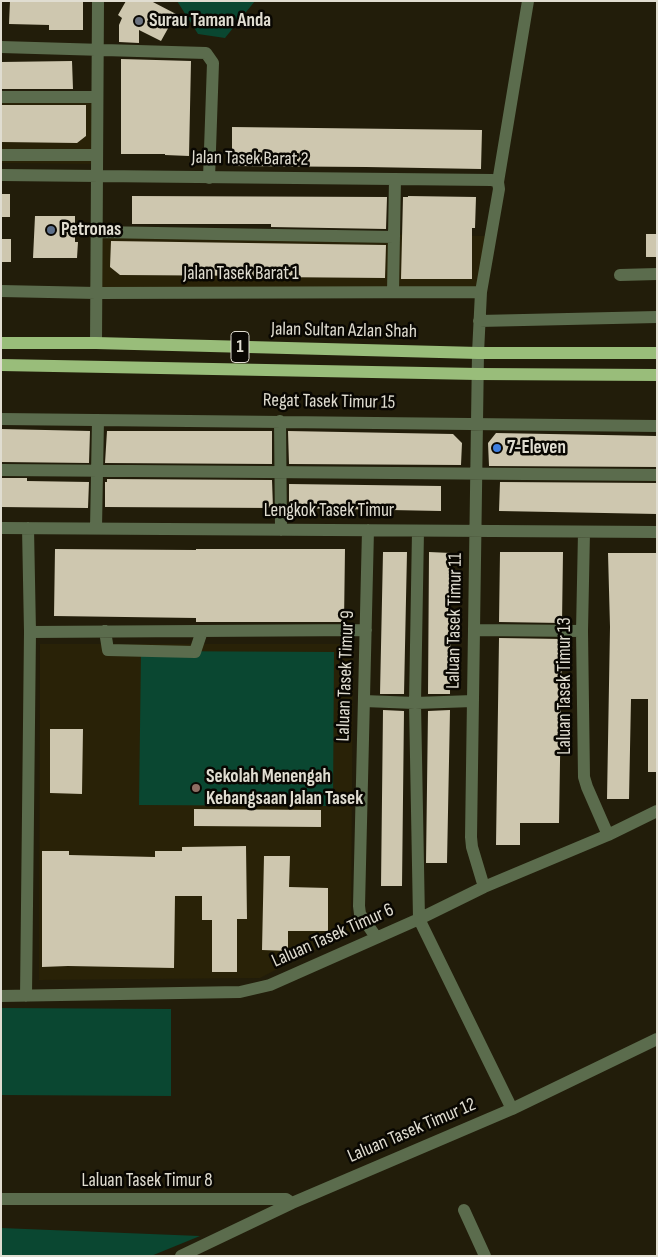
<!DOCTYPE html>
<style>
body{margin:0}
#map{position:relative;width:658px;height:1257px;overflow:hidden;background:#221d0a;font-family:"Sofia Sans Condensed",sans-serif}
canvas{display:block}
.frame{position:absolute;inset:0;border:2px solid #e0ddd1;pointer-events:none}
</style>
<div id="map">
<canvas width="658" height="1257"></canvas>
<div class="frame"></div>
</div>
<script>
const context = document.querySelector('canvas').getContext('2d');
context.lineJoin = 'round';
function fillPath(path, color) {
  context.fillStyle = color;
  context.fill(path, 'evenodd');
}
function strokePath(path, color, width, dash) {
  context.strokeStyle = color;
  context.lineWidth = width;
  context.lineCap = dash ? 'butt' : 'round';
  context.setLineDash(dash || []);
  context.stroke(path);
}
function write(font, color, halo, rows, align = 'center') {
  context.font = font + ' "Sofia Sans Condensed",sans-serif';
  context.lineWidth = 5;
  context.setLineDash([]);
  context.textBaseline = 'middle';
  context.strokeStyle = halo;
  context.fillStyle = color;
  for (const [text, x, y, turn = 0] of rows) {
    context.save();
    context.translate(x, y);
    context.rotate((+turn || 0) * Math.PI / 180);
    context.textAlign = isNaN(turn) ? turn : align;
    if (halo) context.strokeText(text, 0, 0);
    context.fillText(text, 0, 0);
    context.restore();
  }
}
const built = new Path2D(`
 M 1,97 L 98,97 L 96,164 L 1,163 Z
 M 92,229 L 485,236 L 477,298 L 90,297 Z
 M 40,644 L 353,644 L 351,931 L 260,978 L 39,980 Z`);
const green = new Path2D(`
 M 177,1 L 255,1 L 225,38 L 198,34 Z
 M 141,651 L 334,652 L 333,806 L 139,805 Z
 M 1,1008 L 171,1009 L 171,1096 L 1,1095 Z
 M 1,1228 L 200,1236 L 151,1256 L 1,1256 Z`);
const building = new Path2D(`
 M 10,1 L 83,1 L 83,30 L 49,30 L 49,25 L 9,24 Z
 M 126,1 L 151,1 L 176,14 L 161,41 L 139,30 L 139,43 L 119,42 L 119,25 L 122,18 L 118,15 Z
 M 121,59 L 191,61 L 189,156 L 165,155 L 165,154 L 121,154 Z
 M 72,61 L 73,89 L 1,89 L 1,62 Z
 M 1,105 L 86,105 L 86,136 L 77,143 L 1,142 Z
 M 232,127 L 482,130 L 481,169 L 366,167 L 232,166 Z
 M 1,194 L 10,194 L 10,217 L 1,217 Z
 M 132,196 L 387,197 L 386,229 L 271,227 L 271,224 L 132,224 Z
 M 408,196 L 476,197 L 475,228 L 472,228 L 472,279 L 401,279 L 403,197 L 408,197 Z
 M 35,216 L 75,216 L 75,242 L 78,242 L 77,258 L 33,258 Z
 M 646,234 L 657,234 L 657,257 L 646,257 Z
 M 1,239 L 11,239 L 11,262 L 1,262 Z
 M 111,241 L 386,245 L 385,278 L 269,277 L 269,276 L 120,275 L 110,267 Z
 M 1,429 L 90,431 L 89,463 L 1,462 Z
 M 107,431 L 272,431 L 272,464 L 105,463 Z
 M 288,431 L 453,434 L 462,443 L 461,465 L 289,464 Z
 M 496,433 L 657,436 L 657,467 L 489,466 L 488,443 Z
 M 1,478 L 27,478 L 27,481 L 89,482 L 88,508 L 1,507 Z
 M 107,479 L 272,480 L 273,508 L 105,507 L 105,482 L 107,482 Z
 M 500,482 L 657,483 L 657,514 L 499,511 Z
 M 289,484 L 441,486 L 441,511 L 289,508 Z
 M 55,549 L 196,550 L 196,549 L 345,549 L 344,622 L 196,622 L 196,618 L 54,616 Z
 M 383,552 L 407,552 L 404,694 L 380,694 Z
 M 429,552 L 451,553 L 450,694 L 428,694 Z
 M 500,552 L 563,552 L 562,623 L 499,622 Z
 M 608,553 L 657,553 L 657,772 L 648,772 L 648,699 L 631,699 L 629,799 L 607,799 L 610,627 Z
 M 499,638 L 562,639 L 559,823 L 520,823 L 520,845 L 496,845 Z
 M 383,710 L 404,711 L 402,886 L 381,886 Z
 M 450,710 L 447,863 L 426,863 L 428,711 Z
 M 50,729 L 83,729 L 82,794 L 50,793 Z
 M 194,809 L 321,810 L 321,827 L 194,826 Z
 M 246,846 L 247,919 L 237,919 L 237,972 L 212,972 L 212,920 L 202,920 L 202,896 L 175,896 L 174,968 L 68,966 L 42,967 L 42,851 L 69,851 L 69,855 L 155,857 L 155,851 L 182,851 L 182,847 Z
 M 264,856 L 290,856 L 289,887 L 328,888 L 328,931 L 288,931 L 288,951 L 262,950 Z`);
const minor = new Path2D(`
 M 1,47 L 206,53 L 213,63 L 209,178
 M 1,97 L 97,97
 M 1,155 L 97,155
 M 1,175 L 492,180 L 498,182
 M 97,232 L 394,237
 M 620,275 L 657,274
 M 1,291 L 96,293 L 481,292
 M 393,292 L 395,179
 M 479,321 L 657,317
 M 96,343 L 98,1
 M 1,419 L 657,426
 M 280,421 L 281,530
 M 1,470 L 657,475
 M 1,528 L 657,532
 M 96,528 L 98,420
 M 368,530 L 359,906 L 360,914 L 376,937
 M 418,531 L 415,703 L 419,919 L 512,1109
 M 584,532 L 582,631 L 584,777 L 587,787 L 608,835
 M 474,630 L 582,631
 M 105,631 L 108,650 L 195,652 L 202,631
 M 30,632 L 366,630
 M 364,701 L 415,703 L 473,701
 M 484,887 L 472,847 L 471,837 L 478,353 L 481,292 L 499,189 L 498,182 L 528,1
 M 1,996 L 240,992 L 270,985 L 419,919 L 484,887 L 608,835 L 657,811
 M 26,996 L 30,632 L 28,528
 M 1,1199 L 286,1199 L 292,1203
 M 464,1210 L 485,1256
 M 181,1256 L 292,1203 L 512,1109 L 657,1039`);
const major = new Path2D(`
 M 1,343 L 96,343 L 478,353 L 657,353
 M 1,365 L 478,374 L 657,375`);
const markers = [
 [139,21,5,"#6b7280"],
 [51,230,5,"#5c6f8a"],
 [497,448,5,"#3f7fe0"],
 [196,788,5,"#8d6e63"]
];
const shields = [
 [240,347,18]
];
const shieldNames = [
 ["1",240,347]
];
const poiNames = [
 ["Surau Taman Anda",149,21],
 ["Petronas",61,230],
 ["7-Eleven",507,448],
 ["Sekolah Menengah",206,777],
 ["Kebangsaan Jalan Tasek",206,799]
];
const streetNames = [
 ["Jalan Tasek Barat 2",250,159,1],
 ["Jalan Tasek Barat 1",241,274],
 ["Jalan Sultan Azlan Shah",344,331,1],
 ["Regat Tasek Timur 15",329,402,1],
 ["Lengkok Tasek Timur",329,511],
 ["Laluan Tasek Timur 11",455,621,-89],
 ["Laluan Tasek Timur 9",346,676,-88],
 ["Laluan Tasek Timur 13",565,686,-90],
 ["Laluan Tasek Timur 6",333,936,-24],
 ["Laluan Tasek Timur 12",412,1131,-23],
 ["Laluan Tasek Timur 8",147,1181]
];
fillPath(built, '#292207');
fillPath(green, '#0a4731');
fillPath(building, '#cec7af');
strokePath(minor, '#5b6c4d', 12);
strokePath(major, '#99bd7a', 12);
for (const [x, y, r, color] of markers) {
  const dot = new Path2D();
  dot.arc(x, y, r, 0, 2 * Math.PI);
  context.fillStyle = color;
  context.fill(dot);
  strokePath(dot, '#090702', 2);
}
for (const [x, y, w] of shields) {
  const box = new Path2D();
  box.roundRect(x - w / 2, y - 15.5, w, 31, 4);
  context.fillStyle = '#090702';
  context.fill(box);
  strokePath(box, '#e0ddd1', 1);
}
write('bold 18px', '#e0ddd1', null, shieldNames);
write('bold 19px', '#e0ddd1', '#090702', poiNames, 'left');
write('19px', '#e0ddd1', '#090702', streetNames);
</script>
